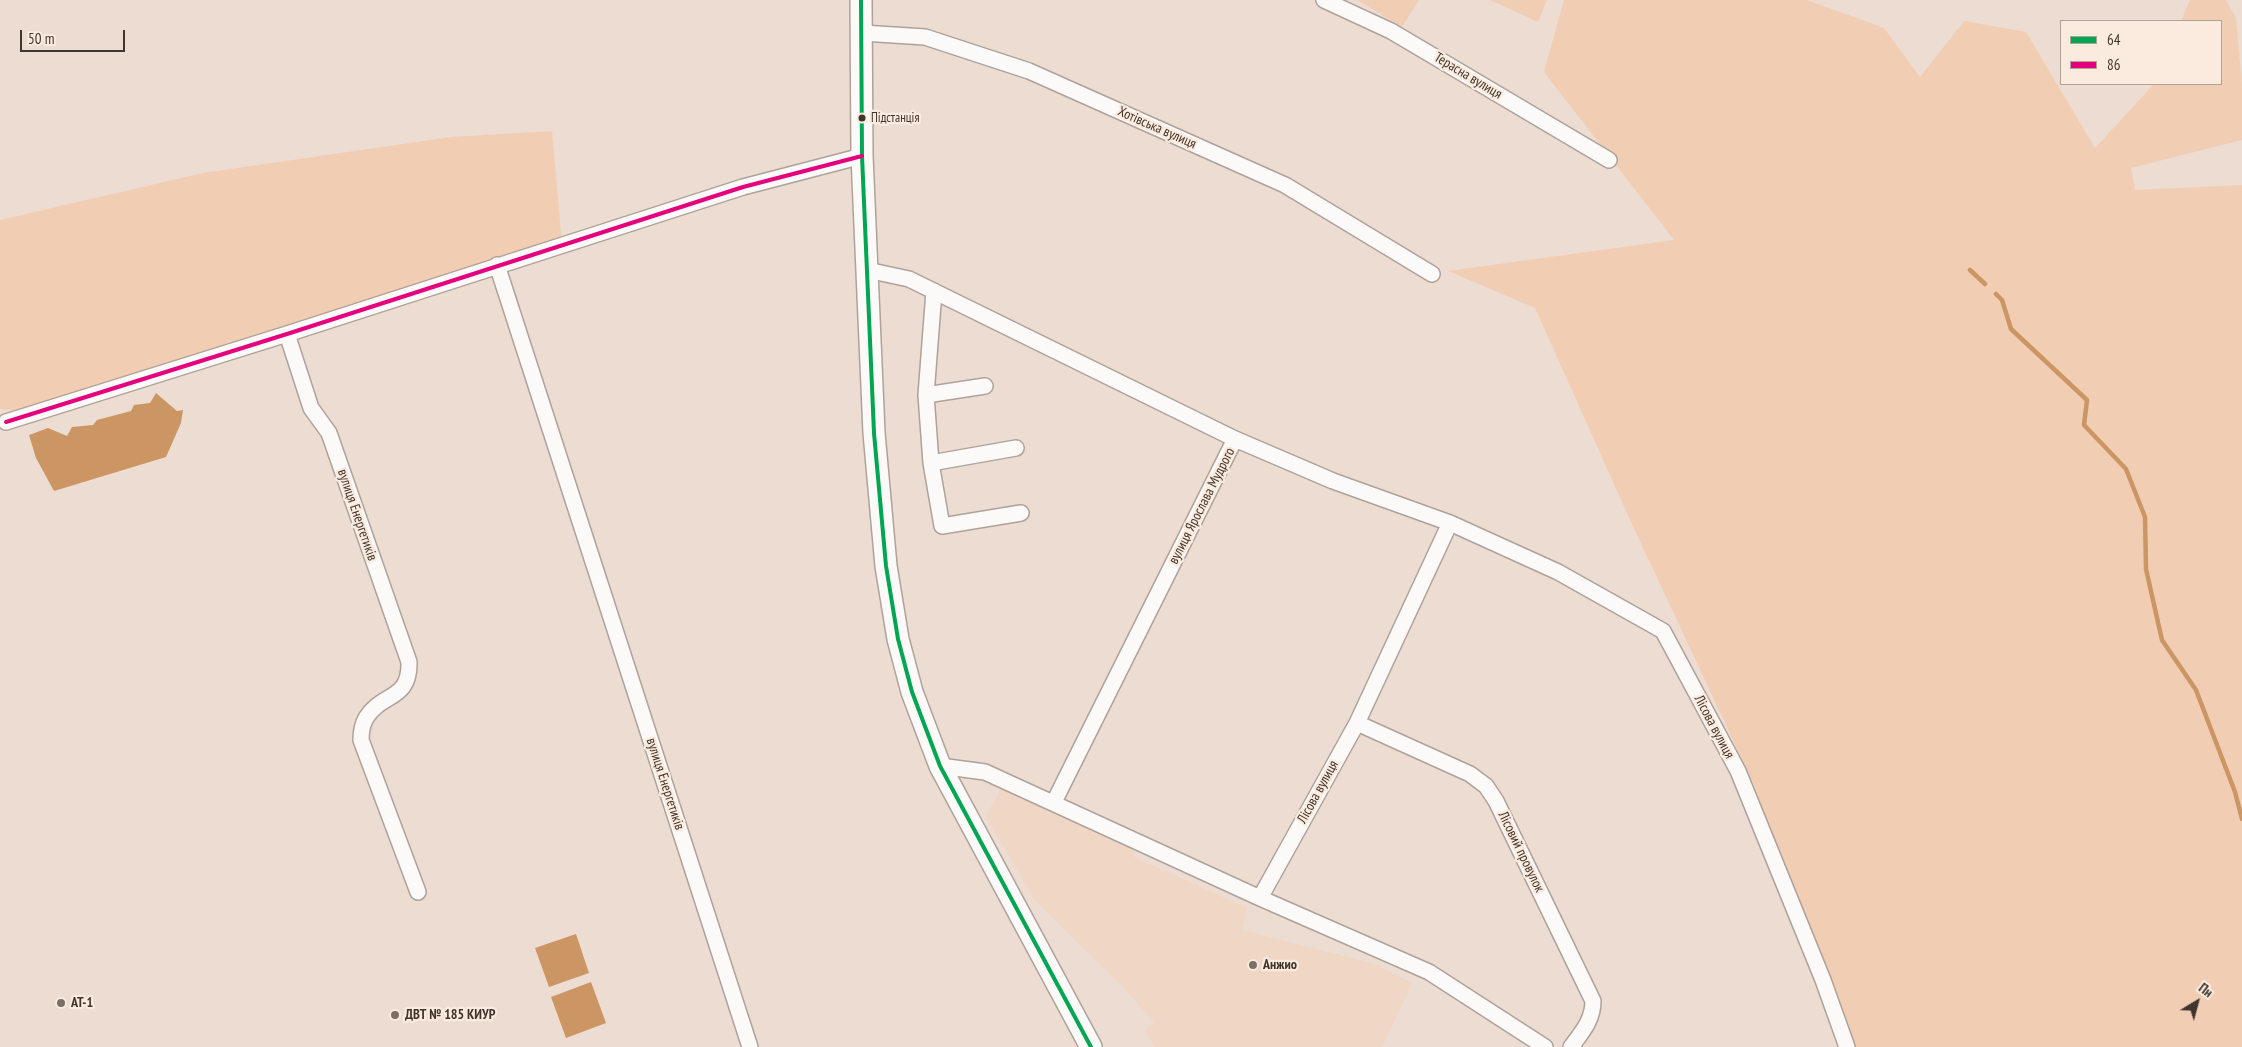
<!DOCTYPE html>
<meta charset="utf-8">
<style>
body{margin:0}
#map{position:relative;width:2242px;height:1047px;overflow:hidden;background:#ecdcd2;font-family:"PT Sans Narrow",sans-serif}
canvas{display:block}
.legend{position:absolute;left:2060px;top:20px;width:162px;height:65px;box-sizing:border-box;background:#fbebde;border:1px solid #b0a297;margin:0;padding:6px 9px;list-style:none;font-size:15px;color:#40352d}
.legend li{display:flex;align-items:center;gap:10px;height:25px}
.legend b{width:25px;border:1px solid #b0a297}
.north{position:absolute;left:2172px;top:977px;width:50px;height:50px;-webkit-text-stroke:4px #fbebde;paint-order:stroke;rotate:37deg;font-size:14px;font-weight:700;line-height:20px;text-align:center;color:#40352d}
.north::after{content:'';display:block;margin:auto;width:18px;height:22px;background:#40352d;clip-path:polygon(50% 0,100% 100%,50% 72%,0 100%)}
.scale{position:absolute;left:20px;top:30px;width:105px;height:22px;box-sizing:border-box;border:2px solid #40352d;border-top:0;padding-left:6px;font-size:15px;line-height:18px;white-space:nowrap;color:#40352d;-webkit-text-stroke:4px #fbebde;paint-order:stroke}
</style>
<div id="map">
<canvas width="2242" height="1047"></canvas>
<ul class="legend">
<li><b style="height:6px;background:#00a651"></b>64</li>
<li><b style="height:6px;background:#e5007d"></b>86</li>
</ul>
<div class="north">Пн</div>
<div class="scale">50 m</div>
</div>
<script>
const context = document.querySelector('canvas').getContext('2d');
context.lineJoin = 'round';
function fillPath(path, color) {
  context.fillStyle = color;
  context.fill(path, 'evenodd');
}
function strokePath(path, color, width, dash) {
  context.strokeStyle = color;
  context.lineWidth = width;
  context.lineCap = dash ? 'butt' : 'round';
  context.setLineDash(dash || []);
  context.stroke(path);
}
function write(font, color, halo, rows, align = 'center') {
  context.font = font + ' "PT Sans Narrow",sans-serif';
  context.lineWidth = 4.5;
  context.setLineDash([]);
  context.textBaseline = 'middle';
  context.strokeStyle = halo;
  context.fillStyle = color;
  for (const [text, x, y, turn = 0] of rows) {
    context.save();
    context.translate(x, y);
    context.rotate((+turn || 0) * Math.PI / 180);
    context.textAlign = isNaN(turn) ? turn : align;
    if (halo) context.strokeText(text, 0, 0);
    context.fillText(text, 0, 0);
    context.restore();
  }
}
const built = new Path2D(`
 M 1002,787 L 1134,845 L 1134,857 L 1247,908 L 1242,930 L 1375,964 L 1412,983 L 1382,1047 L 1155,1047 L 1145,1030 L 1154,1023 L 1126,990 L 1034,899 L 986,816 Z`);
const green = new Path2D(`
 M 1357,0 L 1419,0 L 1402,27 Z
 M 1490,0 L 1547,0 L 1538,22 Z
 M 1564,0 L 1807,0 L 1884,28 L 1920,77 L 1964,21 L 2026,32 L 2095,148 L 2154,84 L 2221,84 L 2221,21 L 2181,21 L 2190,0 L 2226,0 L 2236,18 L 2242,84 L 2242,140 L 2131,168 L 2135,190 L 2242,185 L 2242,1047 L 1848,1047 L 1754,785 L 1631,522 L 1535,308 L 1448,271 L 1674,240 L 1544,72 Z
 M 552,131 L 562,244 L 42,411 L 0,409 L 0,220 L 203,173 L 451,137 Z`);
const water = new Path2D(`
 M 156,393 L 177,411 L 183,410 L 181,423 L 166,457 L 54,491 L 36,458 L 29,435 L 48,428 L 67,436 L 72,427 L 93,425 L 97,420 L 131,411 L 134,405 L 150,403 Z
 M 576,934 L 589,973 L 549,987 L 535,948 Z
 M 591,982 L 606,1023 L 566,1038 L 551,997 Z`);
const stream = new Path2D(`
 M 1970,270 L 1985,284
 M 1996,294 L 2002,300 L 2011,329 L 2087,400 L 2084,425 L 2126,469 L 2145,517 L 2146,569 L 2162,640 L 2196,690 L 2235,792 L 2242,819`);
const street = new Path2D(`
 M 1324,0 L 1391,31 L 1609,160
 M 862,33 L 925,37 L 1029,71 L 1285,185 L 1432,274
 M 497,265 L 750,1047
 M 867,270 L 909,279 L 1235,439 L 1333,481 L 1450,523 L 1558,572 L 1663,631 L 1738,771 L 1823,980 L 1847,1047
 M 934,291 L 926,395 L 931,463 L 942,526 L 1021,513
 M 287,334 L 311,408 L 329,433 L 409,662 C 410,701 382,692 366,718 C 362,725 361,733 361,740 L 418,892
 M 926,395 L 985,386
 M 6,422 L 287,334 L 743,187 L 862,156
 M 931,463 L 1016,448
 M 1357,723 L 1470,774 L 1486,786 L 1496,801 L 1593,1001 C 1593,1020 1582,1032 1571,1047
 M 940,766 L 985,772 L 1260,898 L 1429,972 L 1545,1047
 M 1054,802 L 1235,439
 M 1260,898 L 1357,723 L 1450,523`);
const secondary = new Path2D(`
 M 861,0 L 862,156 L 874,433 L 886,566 L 898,639 L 912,692 L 940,766 L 1091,1047`);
const bus1 = new Path2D(`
 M 861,0 L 862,156 L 874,433 L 886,566 L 898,639 L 912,692 L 940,766 L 1091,1047`);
const bus2 = new Path2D(`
 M 6,422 L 287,334 L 743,187 L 862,156`);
const markers = [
 [862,118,4.5,"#40352d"],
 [1253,965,5,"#7c6f67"],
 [61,1003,5,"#7c6f67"],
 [395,1015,5,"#7c6f67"]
];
const busNames = [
 ["Підстанція",871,118]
];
const streetNames = [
 ["Терасна вулиця",1468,76,31],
 ["Хотівська вулиця",1157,128,24],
 ["вулиця Ярослава Мудрого",1202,506,-63],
 ["вулиця Енергетиків",357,515,71],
 ["Лісова вулиця",1714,727,62],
 ["вулиця Енергетиків",665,784,72],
 ["Лісова вулиця",1318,792,-61],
 ["Лісовий провулок",1521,852,64]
];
const poiNames = [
 ["Анжио",1263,965],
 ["АТ-1",71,1003],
 ["ДВТ № 185 КИУР",405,1015]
];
fillPath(built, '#f0d6c4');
fillPath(green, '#f1ceb3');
fillPath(water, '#cc9564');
strokePath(stream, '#cc9564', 4.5);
strokePath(street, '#aea29a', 18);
strokePath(secondary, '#aea29a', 24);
strokePath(street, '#fcfaf8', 15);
strokePath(secondary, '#fcfaf8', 21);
strokePath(bus1, '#00a651', 4);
strokePath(bus2, '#e5007d', 4);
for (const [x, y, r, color] of markers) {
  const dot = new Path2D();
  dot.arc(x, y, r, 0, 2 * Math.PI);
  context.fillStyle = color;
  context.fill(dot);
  strokePath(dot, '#fbebde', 2);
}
write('13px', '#40352d', '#fbebde', busNames, 'left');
write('14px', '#40352d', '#fbebde', streetNames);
write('bold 14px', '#40352d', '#fbebde', poiNames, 'left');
</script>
